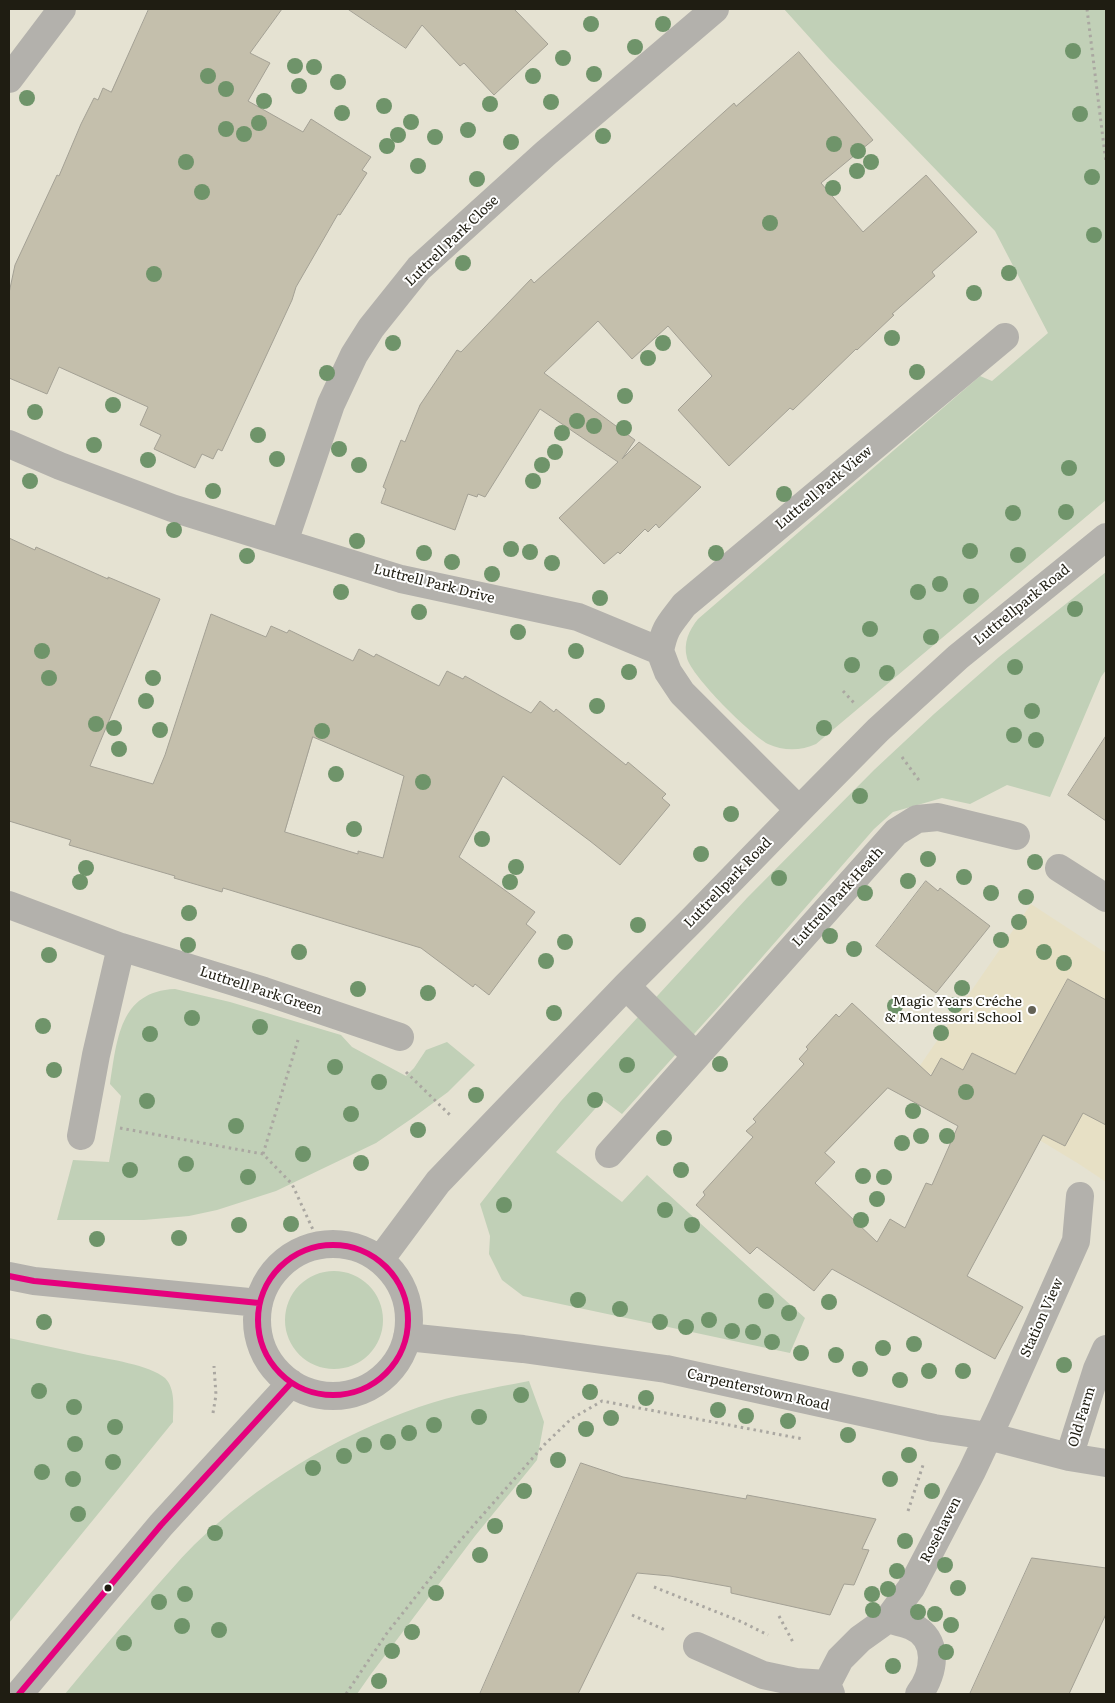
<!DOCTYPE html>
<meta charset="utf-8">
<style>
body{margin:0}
#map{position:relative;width:1115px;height:1703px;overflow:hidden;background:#e5e2d2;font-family:Literata,serif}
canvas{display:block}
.frame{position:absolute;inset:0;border:10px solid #1f1d12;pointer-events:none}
</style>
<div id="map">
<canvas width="1115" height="1703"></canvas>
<div class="frame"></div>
</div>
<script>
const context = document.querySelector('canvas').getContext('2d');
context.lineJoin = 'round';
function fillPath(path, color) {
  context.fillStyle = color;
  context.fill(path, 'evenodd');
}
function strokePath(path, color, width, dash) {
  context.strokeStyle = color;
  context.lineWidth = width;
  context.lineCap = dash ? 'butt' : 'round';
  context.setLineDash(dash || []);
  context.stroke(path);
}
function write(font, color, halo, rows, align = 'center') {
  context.font = font + ' Literata,serif';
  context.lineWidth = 4;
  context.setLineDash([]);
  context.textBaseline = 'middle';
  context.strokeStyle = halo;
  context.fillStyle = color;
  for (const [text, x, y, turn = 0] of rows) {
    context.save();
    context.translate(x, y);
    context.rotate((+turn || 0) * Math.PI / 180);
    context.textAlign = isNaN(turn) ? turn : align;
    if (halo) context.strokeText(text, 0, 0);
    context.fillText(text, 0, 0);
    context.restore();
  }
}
const built = new Path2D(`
 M 1031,904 L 1106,953 L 1106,1182 L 1079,1164 L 919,1067 Z`);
const green = new Path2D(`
 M 784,9 L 1106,9 L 1106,500 L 816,744 C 801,751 783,751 768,744 C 750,734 692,677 687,658 C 683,643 689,630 698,619 L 980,376 L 992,381 L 1048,333 L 995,231 L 829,59 Z
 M 1106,572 L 1106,670 L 1101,677 L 1050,797 L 1007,785 L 970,804 L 942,798 L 893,812 L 874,829 L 722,1003 L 622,1114 L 603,1100 L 556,1152 L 622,1202 L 647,1175 L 805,1318 L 790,1353 L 523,1296 L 502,1280 L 489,1254 L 490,1236 L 480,1204 L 561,1101 L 747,898 L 874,770 L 934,714 L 999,657 Z
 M 175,989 L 230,1002 L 341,1035 L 352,1047 L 406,1076 L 414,1068 L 426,1050 L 447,1042 L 475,1065 L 448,1092 L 414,1117 L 376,1143 L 276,1191 L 217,1210 L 189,1216 L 144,1220 L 57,1220 L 73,1160 L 109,1162 L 121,1096 L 110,1084 C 117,1041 119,991 175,989 Z
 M285 1320a49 49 0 1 1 98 0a49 49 0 1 1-98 0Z
 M 9,1338 C 35,1344 62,1349 88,1355 C 108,1359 150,1365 165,1378 C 176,1389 173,1409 173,1422 L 9,1623 Z
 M 529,1381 L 544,1422 L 537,1460 L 475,1536 L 371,1674 L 357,1694 L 65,1694 C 92,1661 120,1628 148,1596 C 163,1579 178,1561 194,1545 C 257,1484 336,1436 419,1407 C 454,1395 492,1388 529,1381 Z`);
const building = new Path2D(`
 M 149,9 L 282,9 L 250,53 L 270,63 L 248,101 L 303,132 L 311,119 L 371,157 L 362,170 L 367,173 L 340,215 L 338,214 L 296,287 L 292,300 L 222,451 L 218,449 L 213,459 L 202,454 L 195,468 L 154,449 L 161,435 L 140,425 L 148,407 L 59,367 L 47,394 L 9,378 L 9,293 L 15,265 L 57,175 L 59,176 L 81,124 L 94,98 L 98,100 L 103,88 L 111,92 Z
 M 348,9 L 514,9 L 548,44 L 494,95 L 464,63 L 460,66 L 422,25 L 406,48 Z
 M 799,52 L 873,140 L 821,183 L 863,232 L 926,175 L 977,232 L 932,272 L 935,276 L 892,314 L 894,315 L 857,350 L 856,349 L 793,410 L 790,408 L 729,466 L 678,410 L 712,376 L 668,326 L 632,359 L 598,321 L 544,373 L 635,440 L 622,459 L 639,442 L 701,487 L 659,528 L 656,524 L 648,532 L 645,529 L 620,554 L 618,552 L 604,564 L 559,518 L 618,462 L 540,409 L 485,497 L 478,494 L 477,497 L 468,494 L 455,530 L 381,503 L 386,489 L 383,487 L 401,440 L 405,442 L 420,405 L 457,350 L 461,352 L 531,279 L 534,283 L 734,103 L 736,106 Z
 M 9,538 L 35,550 L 36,547 L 108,579 L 108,577 L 160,599 L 90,766 L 153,784 L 165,755 L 211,614 L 266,637 L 271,626 L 287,633 L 289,630 L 353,661 L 359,649 L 374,657 L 376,654 L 439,686 L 447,671 L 463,679 L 465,676 L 531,713 L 540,701 L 554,712 L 556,709 L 626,765 L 628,762 L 666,794 L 662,798 L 670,805 L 620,865 L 590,841 L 503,776 L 459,857 L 535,912 L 526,924 L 536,932 L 489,995 L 475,984 L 473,987 L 421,948 L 223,888 L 222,892 L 174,878 L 175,876 L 69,845 L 71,840 L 9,821 ZM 313,737 L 404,776 L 383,858 L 358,851 L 358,854 L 285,832 Z
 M 1106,736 L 1106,821 L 1068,795 Z
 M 926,881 L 938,891 L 940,888 L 990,926 L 936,993 L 876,946 Z
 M 1068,979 L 1106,1000 L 1106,1125 L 1083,1113 L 1065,1146 L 1043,1135 L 967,1276 L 1023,1307 L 995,1359 L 832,1269 L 814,1291 L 757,1247 L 750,1254 L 696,1205 L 705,1195 L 703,1192 L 753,1137 L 746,1131 L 756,1122 L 753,1119 L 804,1064 L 799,1059 L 808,1049 L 806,1047 L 836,1014 L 839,1017 L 852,1003 L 931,1076 L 941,1058 L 963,1070 L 972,1053 L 1015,1074 ZM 888,1088 L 958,1126 L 932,1185 L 926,1183 L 905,1228 L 890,1219 L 877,1242 L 815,1183 L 835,1162 L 825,1153 Z
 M 581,1463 L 623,1477 L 746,1499 L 747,1495 L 876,1519 L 862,1549 L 869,1550 L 854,1585 L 844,1584 L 830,1615 L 731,1593 L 731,1587 L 670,1576 L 637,1573 L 578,1694 L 480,1694 Z
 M 1032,1558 L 1106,1568 L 1106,1614 L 1069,1694 L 970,1694 Z`);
const path = new Path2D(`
 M 1087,9 L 1106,163
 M 843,691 L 855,704
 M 902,757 L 921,783
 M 406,1072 L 452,1117
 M 120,1128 L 263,1154 L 292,1184 L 320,1245
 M 263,1154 L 298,1040
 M 213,1413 L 216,1395 L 214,1366
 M 908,1511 L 924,1462
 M 654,1587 L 742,1622 L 768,1635
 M 632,1615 L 665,1630
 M 779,1616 L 794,1644
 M 346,1694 L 387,1633 L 459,1542 L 545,1444 L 571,1419 L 602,1401 L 803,1439`);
const minor = new Path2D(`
 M 9,79 L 62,9
 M 9,444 L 60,466 L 172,508 L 401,579 L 578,617 L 660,651 L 668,672 L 682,693 L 799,810
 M 284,542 L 331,404 L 354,355 L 371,328 L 419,268 L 546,153 L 715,9
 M 660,651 C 665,626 670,624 684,605 L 1005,337
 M 1059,868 L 1106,898
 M 9,905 L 121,947 L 264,991 L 400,1037
 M 626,986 L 696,1056
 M 81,1136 L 96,1055 L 121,947
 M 609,1154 L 896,832 L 917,819 L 938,817 L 1016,836
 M257 1320a76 76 0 1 1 152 0a76 76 0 1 1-152 0Z
 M 380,1260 L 438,1182 L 626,986 L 694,918 L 799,810 L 878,730 L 958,657 L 1106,537
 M 9,1276 L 34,1281 L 259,1303
 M 407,1337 L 523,1349 L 666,1369 L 934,1428 L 988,1436 L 1069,1457 L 1106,1463
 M 1069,1457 L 1097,1369 L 1106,1349
 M 888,1619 C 895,1622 904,1623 911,1626 C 940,1638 935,1673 919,1694
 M 697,1646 L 763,1675 L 796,1682 L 827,1684 L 831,1694
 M 827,1684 L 840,1659 L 860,1639 L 888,1619 L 911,1588 L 972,1471 L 1003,1405 L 1076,1241 L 1080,1196
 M 19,1694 L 161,1525 L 291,1383`);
const bus1 = new Path2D(`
 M258 1320a75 75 0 1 1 150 0a75 75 0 1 1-150 0Z
 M 9,1276 L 34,1281 L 259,1303
 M 19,1694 L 161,1525 L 291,1383`);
const trees = [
 [591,24],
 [663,24],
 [635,47],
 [1073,51],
 [563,58],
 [295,66],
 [314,67],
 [594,74],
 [208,76],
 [533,76],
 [338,82],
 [299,86],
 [226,89],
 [27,98],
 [264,101],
 [551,102],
 [490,104],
 [384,106],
 [342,113],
 [1080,114],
 [411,122],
 [259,123],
 [226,129],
 [468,130],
 [244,134],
 [398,135],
 [603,136],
 [435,137],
 [511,142],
 [834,144],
 [387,146],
 [858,151],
 [186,162],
 [871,162],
 [418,166],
 [857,171],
 [1092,177],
 [477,179],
 [833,188],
 [202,192],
 [770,223],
 [1094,235],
 [463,263],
 [1009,273],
 [154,274],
 [974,293],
 [892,338],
 [393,343],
 [663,343],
 [648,358],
 [917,372],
 [327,373],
 [625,396],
 [113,405],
 [35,412],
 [577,421],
 [594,426],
 [624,428],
 [562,433],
 [258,435],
 [94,445],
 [339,449],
 [555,452],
 [277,459],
 [148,460],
 [359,465],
 [542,465],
 [1069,468],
 [30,481],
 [533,481],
 [213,491],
 [784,494],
 [1066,512],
 [1013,513],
 [174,530],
 [357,541],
 [511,549],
 [970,551],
 [530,552],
 [424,553],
 [716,553],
 [1018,555],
 [247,556],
 [452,562],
 [552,563],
 [492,574],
 [940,584],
 [341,592],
 [918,592],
 [971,596],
 [600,598],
 [1075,609],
 [419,612],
 [870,629],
 [518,632],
 [931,637],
 [42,651],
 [576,651],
 [852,665],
 [1015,667],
 [629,672],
 [887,673],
 [49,678],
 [153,678],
 [146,701],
 [597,706],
 [1032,711],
 [96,724],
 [114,728],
 [824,728],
 [160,730],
 [322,731],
 [1014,735],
 [1036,740],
 [119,749],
 [336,774],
 [423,782],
 [860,796],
 [731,814],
 [354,829],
 [482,839],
 [701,854],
 [928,859],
 [1035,862],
 [516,867],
 [86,868],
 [964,877],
 [779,878],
 [908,881],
 [80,882],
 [510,882],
 [865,893],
 [991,893],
 [1026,897],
 [189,913],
 [1019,922],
 [638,925],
 [830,936],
 [1001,940],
 [565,942],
 [188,945],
 [854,949],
 [299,952],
 [1044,952],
 [49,955],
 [546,961],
 [1064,963],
 [962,988],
 [358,989],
 [428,993],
 [955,1005],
 [895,1006],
 [554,1013],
 [192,1018],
 [43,1026],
 [260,1027],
 [941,1033],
 [150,1034],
 [720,1064],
 [627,1065],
 [335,1067],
 [54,1070],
 [379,1082],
 [966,1092],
 [476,1095],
 [595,1100],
 [147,1101],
 [913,1111],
 [351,1114],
 [236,1126],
 [418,1130],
 [921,1136],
 [947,1136],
 [664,1138],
 [902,1143],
 [303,1154],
 [361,1163],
 [186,1164],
 [130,1170],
 [681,1170],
 [863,1176],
 [248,1177],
 [884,1177],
 [877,1199],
 [504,1205],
 [665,1210],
 [861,1220],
 [291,1224],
 [239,1225],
 [692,1225],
 [179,1238],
 [97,1239],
 [578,1300],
 [766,1301],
 [829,1302],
 [620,1309],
 [789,1313],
 [709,1320],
 [44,1322],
 [660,1322],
 [686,1327],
 [732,1331],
 [753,1332],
 [772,1342],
 [914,1344],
 [883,1348],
 [801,1353],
 [836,1355],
 [1064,1365],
 [860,1369],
 [929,1371],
 [963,1371],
 [900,1380],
 [39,1391],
 [590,1392],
 [521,1395],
 [646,1398],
 [74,1407],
 [718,1410],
 [746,1416],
 [479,1417],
 [611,1418],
 [788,1421],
 [434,1425],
 [115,1427],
 [586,1429],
 [409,1433],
 [848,1435],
 [388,1442],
 [75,1444],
 [364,1445],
 [909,1455],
 [344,1456],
 [558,1460],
 [113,1462],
 [313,1468],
 [42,1472],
 [73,1479],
 [890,1479],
 [524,1491],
 [932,1491],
 [78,1514],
 [495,1526],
 [215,1533],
 [905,1541],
 [480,1555],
 [945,1565],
 [897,1571],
 [958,1588],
 [888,1589],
 [436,1593],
 [185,1594],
 [872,1594],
 [159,1602],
 [873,1610],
 [918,1612],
 [935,1614],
 [951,1625],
 [182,1626],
 [219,1630],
 [412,1632],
 [124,1643],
 [392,1651],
 [946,1652],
 [893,1666],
 [379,1681]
];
const markers = [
 [1032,1010,5,"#646255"],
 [108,1588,4.5,"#1f1d12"]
];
const streetNames = [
 ["Luttrell Park Close",452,241,-44],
 ["Luttrell Park View",824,488,-40],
 ["Luttrell Park Drive",434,584,14],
 ["Luttrellpark Road",1022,605,-39],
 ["Luttrellpark Road",728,883,-46],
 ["Luttrell Park Heath",838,897,-48],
 ["Luttrell Park Green",261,991,18],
 ["Station View",1042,1318,-66],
 ["Carpenterstown Road",758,1390,13],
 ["Old Farm",1082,1417,-73],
 ["Rosehaven",941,1530,-63]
];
const poiNames = [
 ["Magic Years Créche",1022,1002],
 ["& Montessori School",1022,1018]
];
fillPath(built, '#e7e0c5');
fillPath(green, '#c1d0b7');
fillPath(building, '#c4bfac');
strokePath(building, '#a3a094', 1);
strokePath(path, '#aaa7a1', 3, [2.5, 4]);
strokePath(minor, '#b3b1ac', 28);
strokePath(bus1, '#e5007d', 6);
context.fillStyle = '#6f946a';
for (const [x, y] of trees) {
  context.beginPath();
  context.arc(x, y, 8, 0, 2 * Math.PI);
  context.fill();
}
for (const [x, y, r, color] of markers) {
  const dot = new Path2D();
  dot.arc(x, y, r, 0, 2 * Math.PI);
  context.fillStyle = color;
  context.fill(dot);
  strokePath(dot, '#fff', 2);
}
write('14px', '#1f1d12', '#fff', streetNames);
write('14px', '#1f1d12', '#fff', poiNames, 'right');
</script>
